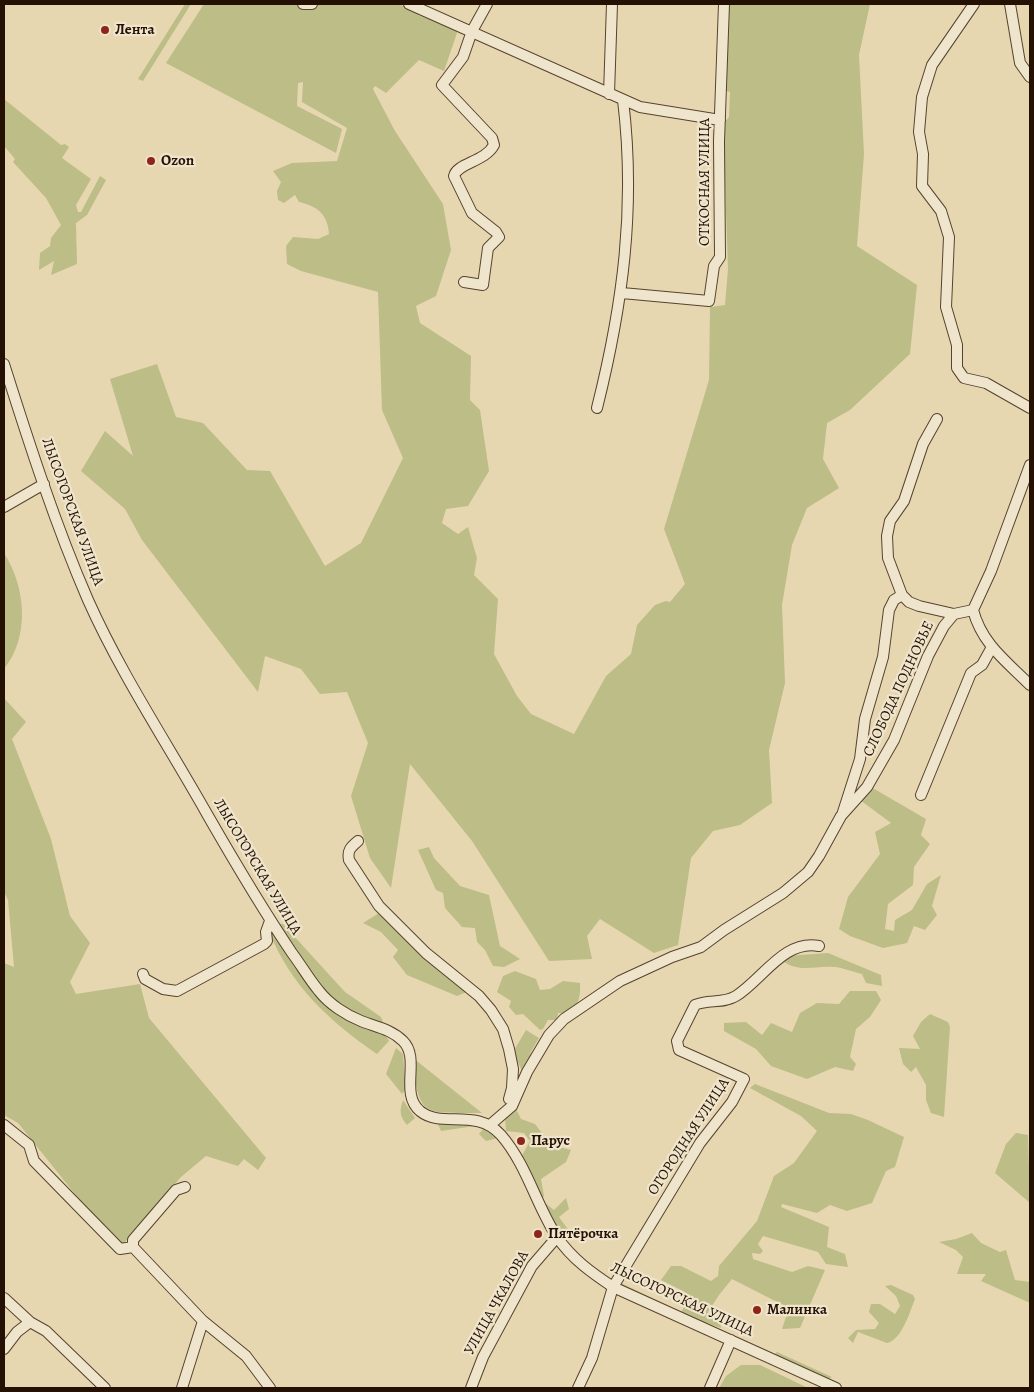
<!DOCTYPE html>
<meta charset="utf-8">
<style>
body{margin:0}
#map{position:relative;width:1034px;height:1392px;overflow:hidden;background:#e7d7b0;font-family:Alegreya,serif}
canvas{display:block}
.frame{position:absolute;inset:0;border:5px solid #251104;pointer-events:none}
</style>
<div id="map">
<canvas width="1034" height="1392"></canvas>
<div class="frame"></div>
</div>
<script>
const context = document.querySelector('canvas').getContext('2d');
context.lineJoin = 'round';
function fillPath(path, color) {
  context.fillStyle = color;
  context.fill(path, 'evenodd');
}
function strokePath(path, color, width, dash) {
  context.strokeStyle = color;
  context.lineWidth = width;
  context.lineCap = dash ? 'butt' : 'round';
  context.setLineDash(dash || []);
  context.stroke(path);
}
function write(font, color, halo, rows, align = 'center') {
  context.font = font + ' Alegreya,serif';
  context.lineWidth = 4.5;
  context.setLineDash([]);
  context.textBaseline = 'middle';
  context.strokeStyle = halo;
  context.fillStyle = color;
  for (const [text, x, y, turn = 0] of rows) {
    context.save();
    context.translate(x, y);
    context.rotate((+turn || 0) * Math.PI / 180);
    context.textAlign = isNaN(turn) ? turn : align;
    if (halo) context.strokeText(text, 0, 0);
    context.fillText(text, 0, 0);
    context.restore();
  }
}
const green = new Path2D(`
 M 185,4 L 191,4 L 143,81 L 138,79 Z
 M 204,4 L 398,4 L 421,13 L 418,15 L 458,30 L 444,71 L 419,60 L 386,93 L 375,86 L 373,89 L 395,131 L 443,204 L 451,250 L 436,296 L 416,306 L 420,323 L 471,356 L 470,400 L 480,410 L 489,471 L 468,506 L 446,509 L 442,523 L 458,534 L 468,527 L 477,558 L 474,575 L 498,599 L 494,654 L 517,696 L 531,714 L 574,734 L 606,676 L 631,654 L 637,625 L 655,605 L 666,601 L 670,602 L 685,584 L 664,529 L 709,380 L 710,307 L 725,305 L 728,269 L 723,124 L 729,117 L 730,92 L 726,91 L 728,4 L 870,4 L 859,55 L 864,154 L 857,246 L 917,285 L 910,354 L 850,410 L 827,423 L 823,459 L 839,488 L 807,508 L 792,545 L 782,605 L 785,683 L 769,750 L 772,803 L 740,825 L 713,831 L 691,858 L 678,945 L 654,953 L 600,919 L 587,936 L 592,959 L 549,961 L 472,841 L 410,764 L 391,888 L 370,858 L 351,796 L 368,743 L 347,692 L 320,694 L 301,669 L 265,656 L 258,692 L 142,540 L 125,509 L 81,471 L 105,431 L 133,456 L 110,379 L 157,364 L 176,417 L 203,423 L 247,470 L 270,471 L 325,566 L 361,543 L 403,458 L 382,410 L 378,292 L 301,271 L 287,264 L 286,246 L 293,237 L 318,239 L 329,234 C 328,214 317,206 299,202 L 295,195 L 284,203 L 278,200 L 277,191 L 281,182 L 273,171 L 292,163 L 337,161 L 347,128 L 302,102 L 303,82 L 298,83 L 297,106 L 342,129 L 336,153 L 166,63 Z
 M 4,99 L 61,145 L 65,144 L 69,147 L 62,158 L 91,179 L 76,205 L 78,212 L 81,212 L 100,176 L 106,180 L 87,215 L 76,223 L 77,264 L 51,275 L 54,261 L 39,270 L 40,253 L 50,246 L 51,238 L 61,225 L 46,198 L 13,162 L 15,159 L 4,146 Z
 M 4,553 C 26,587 30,637 4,669 Z
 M 4,698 L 26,722 L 12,739 L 51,839 L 70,916 L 90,943 L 70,982 L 76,994 L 140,984 L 149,1018 L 266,1158 L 258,1170 L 244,1159 L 238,1166 L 206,1156 L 181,1177 L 119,1249 L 18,1123 L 4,1115 L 4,963 L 14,967 L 8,900 L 4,892 Z
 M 871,787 L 926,819 L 921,835 L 930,844 L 914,867 L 913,885 L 888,904 L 885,929 L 894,931 L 895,920 L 912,910 L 927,884 L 941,875 L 932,906 L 937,915 L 925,930 L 914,926 L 907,943 L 883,948 L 850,936 L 839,929 L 848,897 L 880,854 L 875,832 L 891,823 L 860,800 Z
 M 429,847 L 434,858 L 460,886 L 489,895 L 500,946 L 520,959 L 504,967 L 493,966 L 485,950 L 477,942 L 475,928 L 462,927 L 445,908 L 443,893 L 436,890 L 418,850 Z
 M 379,913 L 469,991 L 457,996 L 407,975 L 393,957 L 398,950 L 381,932 L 363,923 Z
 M 275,923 L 283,924 L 345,992 L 381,1017 L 384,1025 C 325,1007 308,970 275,923 Z
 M 274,930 L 326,1003 L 385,1034 L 389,1041 L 377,1054 C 329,1021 290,985 269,931 Z
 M 828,953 L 881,975 L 882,986 L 866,983 L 862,974 C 854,972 844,968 835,967 C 816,965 801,973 784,962 L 786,956 Z
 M 515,971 L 536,979 L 540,990 L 550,989 L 563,981 L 580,983 C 581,999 577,1014 558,1013 L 557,1020 L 548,1020 L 543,1029 L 540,1030 L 523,1014 L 516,1015 L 509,1007 L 511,1001 L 497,992 L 503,976 Z
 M 850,991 L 876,991 L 881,1000 L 870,1017 L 856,1029 L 850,1057 L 856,1064 L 853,1071 L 835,1067 L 807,1079 L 771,1066 L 756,1049 L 724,1031 L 724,1023 L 746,1022 L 762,1035 L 771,1023 L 792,1032 L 800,1013 L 817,1003 L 839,1004 Z
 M 930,1014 L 948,1022 L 950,1027 L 944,1117 L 931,1113 L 926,1100 L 926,1085 L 916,1067 L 911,1072 L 903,1064 L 899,1048 L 920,1049 L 913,1036 L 921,1022 Z
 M 526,1030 L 539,1038 L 529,1055 L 534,1050 L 535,1053 L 524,1075 L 513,1052 Z
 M 396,1048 L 403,1054 L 406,1089 L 402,1094 L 386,1074 Z
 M 413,1058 L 482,1113 C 425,1112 418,1120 413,1058 Z
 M 755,1084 L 829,1113 L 851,1114 L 868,1120 L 904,1137 L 895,1167 L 886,1171 L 872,1203 L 847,1211 L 830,1205 L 817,1213 L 782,1204 L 781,1207 L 829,1227 L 827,1247 L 845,1254 L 848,1267 L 826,1264 L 818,1252 L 763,1236 L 758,1244 L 763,1251 L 760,1254 L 752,1253 L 753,1259 L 792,1272 L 808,1266 L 825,1270 L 800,1328 L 782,1329 L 789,1308 L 732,1279 L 719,1295 L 708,1312 L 720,1320 L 721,1328 L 679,1314 L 619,1287 L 619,1282 L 681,1312 L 685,1306 L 685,1292 L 661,1280 L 671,1266 L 681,1266 L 711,1281 L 718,1276 L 719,1266 L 757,1221 L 774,1176 L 794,1163 L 817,1131 L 801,1116 L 750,1088 Z
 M 403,1100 L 415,1118 L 407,1125 C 400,1117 399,1111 403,1100 Z
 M 515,1107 L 521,1119 L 535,1124 L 551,1145 L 571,1150 L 566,1162 L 541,1179 L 544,1196 L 541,1200 L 520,1159 L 530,1141 L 524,1133 L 506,1131 L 505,1118 Z
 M 436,1120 L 466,1122 L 475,1126 L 441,1131 Z
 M 483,1129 L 498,1138 L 486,1141 L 479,1134 Z
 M 1016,1133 L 1028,1135 L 1030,1203 L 995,1173 L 1006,1144 Z
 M 566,1198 L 569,1209 L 559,1217 L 567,1228 L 578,1234 L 573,1239 L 560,1236 L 543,1206 L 545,1203 L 554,1210 Z
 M 972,1233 L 981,1243 L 1000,1252 L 1006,1250 L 1015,1280 L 1030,1282 L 1030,1303 L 981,1281 L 986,1274 L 957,1274 L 963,1257 L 956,1250 L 939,1242 L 956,1239 Z
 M 891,1285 L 913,1295 L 915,1299 C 910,1311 902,1340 887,1343 L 858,1332 L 853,1343 L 848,1338 L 856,1330 L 875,1329 L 879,1323 L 869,1312 L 871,1304 L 880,1304 L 895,1314 L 900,1306 L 896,1296 L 885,1286 Z
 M 777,1352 L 832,1377 L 828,1379 L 774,1355 Z
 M 741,1365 L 760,1365 L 808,1388 L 719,1388 L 726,1376 Z`);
const minor = new Path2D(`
 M 303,4 L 312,4
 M 409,4 L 640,107 L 720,120
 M 974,4 L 932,65 L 922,97 L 919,132 L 923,154 L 922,186 L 941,211 L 949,237 L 946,307 L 957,345 L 957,368 L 964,378 L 986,383 L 1030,408
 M 1010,4 L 1020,63 L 1030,77
 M 609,94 L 612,4
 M 464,282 L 483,285 L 488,248 L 499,237 L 496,232 L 472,213 L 454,176 C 457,163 485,162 494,145 L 492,138 L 442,85 L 463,57 L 472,31 L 487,4
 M 622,293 L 709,301 L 714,266 L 720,257 L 719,141 L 724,4
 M 4,364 C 29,443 55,524 88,600 C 121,674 167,743 207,814 C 234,861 261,907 292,953 C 301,965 309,979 319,991 C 329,1004 346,1015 361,1021 C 376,1027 391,1029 403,1041 C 421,1059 399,1093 420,1111 C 442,1129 476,1107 501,1135 C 527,1165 536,1205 557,1237 C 572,1259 592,1273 613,1287 L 836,1388
 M 597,408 C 623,304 636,207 623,100
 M 937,419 L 923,444 L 904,501 L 890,521 L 887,536 L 888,558 L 902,595 L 909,602 L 919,606 L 954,614
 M 1030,465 L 991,571 L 973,610 C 982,644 1006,661 1030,685
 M 4,507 L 44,484
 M 921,795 L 971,673 L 982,665 L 992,647
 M 843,812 L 860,759 L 865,719 L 883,657 L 889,610 L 894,600 L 902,595
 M 358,841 C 351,847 347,850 349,860 L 379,906 L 426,953 L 479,996 L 491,1010 L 503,1029 L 509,1049 L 513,1069 L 512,1088 L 509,1099
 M 143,974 L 145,979 L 163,989 L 177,991 L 264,944 L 267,941 L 266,932 L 270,921
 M 4,1125 L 29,1145 L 34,1161 L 120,1249 L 133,1247
 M 490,1125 L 512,1106 L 527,1072 L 549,1035 L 564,1019 L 620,981 L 672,957 L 701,947 L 724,930 L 783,893 L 808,872 L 819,856 L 841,816 L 867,787 L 894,740 L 928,656 L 944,626 L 954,614 L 973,610
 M 185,1187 L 176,1190 L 133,1240 L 133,1247 L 203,1321 L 246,1356 L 270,1388
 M 4,1298 L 30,1322 L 46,1331 L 105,1388
 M 4,1349 L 17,1332 L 30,1322
 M 182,1388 L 203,1321
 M 471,1388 L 483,1357 L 532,1266 L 557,1237
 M 578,1388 L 592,1358 L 613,1287 L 700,1143 L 732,1102 L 744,1079 L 679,1050 L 677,1041 L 695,1005 C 708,999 723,1004 736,996 C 762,980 784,939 819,946
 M 710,1388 L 731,1340`);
const markers = [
 [105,30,5,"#8f2418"],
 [151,161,5,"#8f2418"],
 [521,1141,5,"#8f2418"],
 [538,1234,5,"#8f2418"],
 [757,1310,5,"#8f2418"]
];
const poiNames = [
 ["Лента",115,30],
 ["Ozon",161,161],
 ["Парус",531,1141],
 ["Пятёрочка",548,1234],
 ["Малинка",767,1310]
];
const streetNames = [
 ["ОТКОСНАЯ УЛИЦА",705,182,-90],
 ["ЛЫСОГОРСКАЯ УЛИЦА",72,512,70],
 ["СЛОБОДА ПОДНОВЬЕ",899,689,-65],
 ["ЛЫСОГОРСКАЯ УЛИЦА",257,867,59],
 ["ОГОРОДНАЯ УЛИЦА",689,1137,-57],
 ["ЛЫСОГОРСКАЯ УЛИЦА",682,1300,25],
 ["УЛИЦА ЧКАЛОВА",497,1303,-61]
];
fillPath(green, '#bcbd87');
strokePath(minor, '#56422f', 12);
strokePath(minor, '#efe5cc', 10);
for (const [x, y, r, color] of markers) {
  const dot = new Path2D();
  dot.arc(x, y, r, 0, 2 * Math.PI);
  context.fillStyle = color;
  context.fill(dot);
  strokePath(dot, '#efe5cc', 2);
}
write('bold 15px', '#251104', '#efe5cc', poiNames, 'left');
write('15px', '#251104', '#efe5cc', streetNames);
</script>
